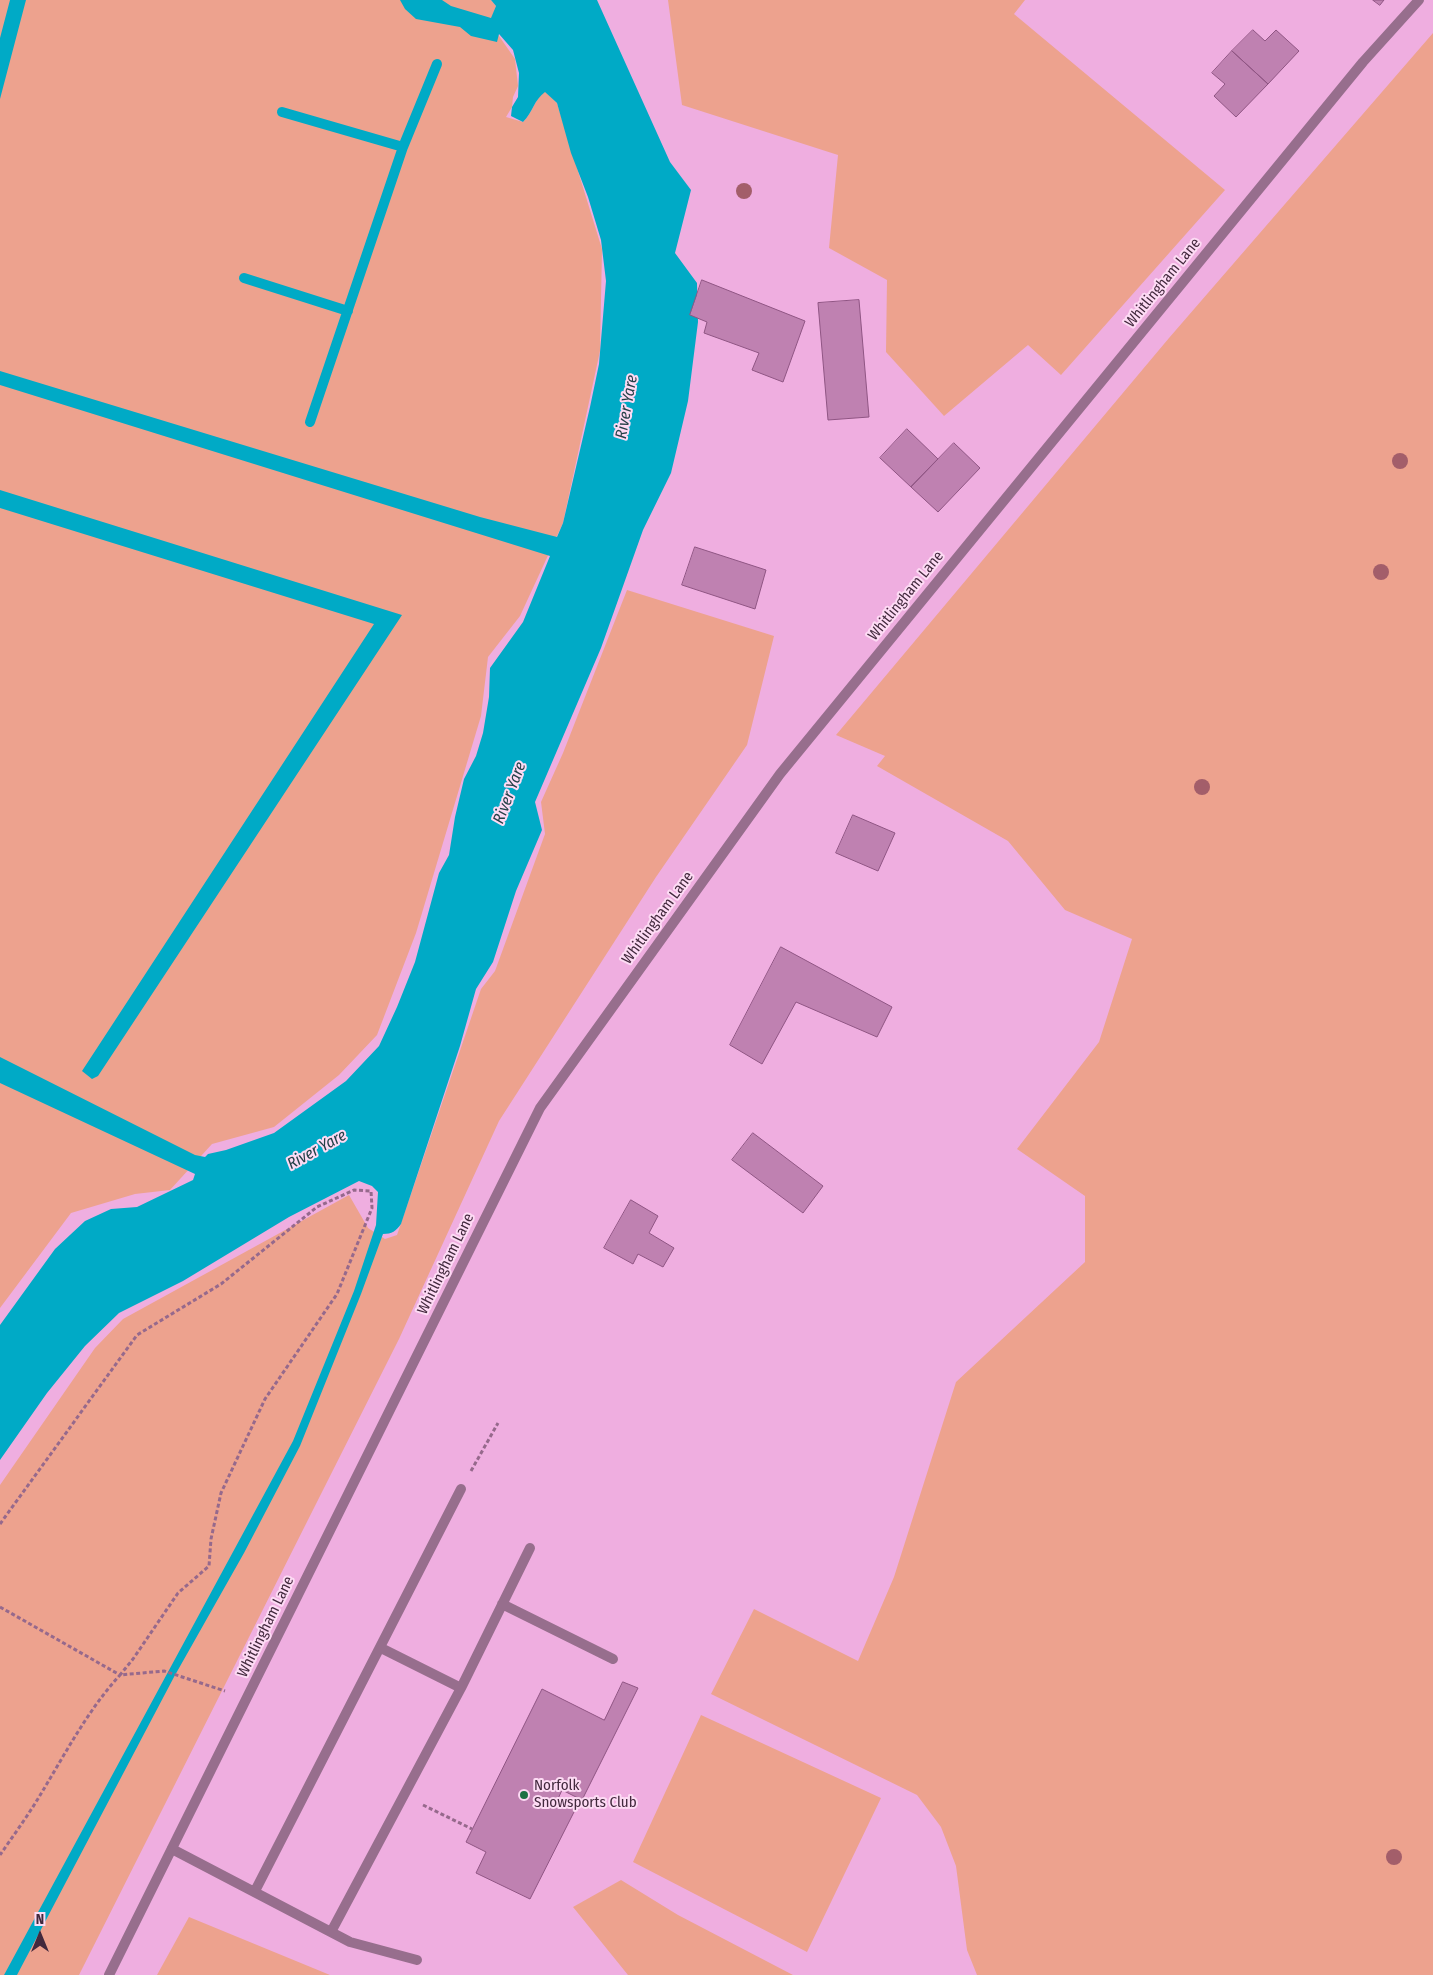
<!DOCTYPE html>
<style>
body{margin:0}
#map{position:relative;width:1433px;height:1975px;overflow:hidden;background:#efaee0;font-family:"Fira Sans Condensed",sans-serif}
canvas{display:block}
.north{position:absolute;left:15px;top:1910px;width:50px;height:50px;-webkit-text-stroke:4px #fddbf4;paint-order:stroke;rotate:0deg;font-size:14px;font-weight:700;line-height:20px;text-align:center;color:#42293d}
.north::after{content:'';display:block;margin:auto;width:18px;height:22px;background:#42293d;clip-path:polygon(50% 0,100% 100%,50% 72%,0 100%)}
</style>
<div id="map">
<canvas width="1433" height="1975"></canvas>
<div class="north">N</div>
</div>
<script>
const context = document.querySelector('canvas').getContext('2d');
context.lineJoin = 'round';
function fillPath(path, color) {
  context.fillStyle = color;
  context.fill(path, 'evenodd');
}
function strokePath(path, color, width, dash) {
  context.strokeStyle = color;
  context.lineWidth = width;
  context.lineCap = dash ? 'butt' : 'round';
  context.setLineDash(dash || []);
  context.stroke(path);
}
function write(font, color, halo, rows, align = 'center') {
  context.font = font + ' "Fira Sans Condensed",sans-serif';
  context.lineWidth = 4;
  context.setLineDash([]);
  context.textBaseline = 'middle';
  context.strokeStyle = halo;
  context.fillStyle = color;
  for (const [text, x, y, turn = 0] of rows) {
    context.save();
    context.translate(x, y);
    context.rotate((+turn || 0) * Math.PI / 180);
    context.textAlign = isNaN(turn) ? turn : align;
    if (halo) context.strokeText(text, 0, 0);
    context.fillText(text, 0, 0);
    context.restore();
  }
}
const green = new Path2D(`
 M 0,0 L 491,0 L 496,6 L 490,23 L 515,59 L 518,86 L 513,97 L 512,107 L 506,117 L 523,122 C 533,112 534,100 545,91 L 557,103 L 602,249 L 600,351 L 563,523 L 520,616 L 488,657 L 481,716 L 416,933 L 377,1035 L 339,1075 L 274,1127 L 212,1144 L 170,1190 L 135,1194 L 71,1213 L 0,1308 Z
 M 668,0 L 1025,0 L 1014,14 L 1225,190 L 1061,375 L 1028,345 L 944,416 L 886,352 L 887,280 L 829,248 L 838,155 L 682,105 Z
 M 1433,33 L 1433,1975 L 977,1975 L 967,1950 L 956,1866 L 941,1827 L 917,1795 L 711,1694 L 754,1609 L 858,1661 L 894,1577 L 956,1382 L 1085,1262 L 1085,1196 L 1017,1149 L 1099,1042 L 1132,939 L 1065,910 L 1008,841 L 877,766 L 885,756 L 836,735 L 1169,338 Z
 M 627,590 L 774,636 L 747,745 L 656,877 L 499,1121 L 399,1339 L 79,1975 L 0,1975 L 0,1485 L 95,1348 L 123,1319 L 349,1195 L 368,1228 L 385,1239 L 397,1235 L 481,989 L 495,971 L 545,834 L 541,802 L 563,753 Z
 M 701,1715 L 881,1798 L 807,1952 L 633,1862 Z
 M 621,1880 L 678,1915 L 793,1975 L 628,1975 L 573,1907 Z
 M 189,1917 L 330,1975 L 157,1975 Z`);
const water = new Path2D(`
 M 10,0 L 26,0 L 0,99 L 0,38 Z
 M 400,0 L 442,0 L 451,6 L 491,18 L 496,6 L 491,0 L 597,0 L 670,162 L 691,190 L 675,253 L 697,283 L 698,322 L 688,401 L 671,473 L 643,530 L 601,648 L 535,802 L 542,830 L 516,891 L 493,962 L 476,989 L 460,1046 L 401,1224 C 396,1231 392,1234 383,1234 L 361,1294 L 300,1446 L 244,1553 L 174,1677 L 17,1975 L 4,1975 L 293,1441 L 354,1291 L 376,1225 L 378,1192 L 372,1186 L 359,1181 L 289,1217 L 183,1281 L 119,1313 L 85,1346 L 47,1393 L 0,1460 L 0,1325 L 55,1249 L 85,1221 L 111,1209 L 137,1207 L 193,1180 L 195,1174 L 0,1083 L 0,1057 L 195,1155 L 205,1157 L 208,1154 L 226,1150 L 274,1133 L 346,1081 L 379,1046 L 397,1007 L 415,962 L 439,873 L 449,855 L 455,817 L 464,779 L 476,756 L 483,733 L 489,697 L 490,668 L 523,622 L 550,556 L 0,385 L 0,371 L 480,517 L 557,537 L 563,523 L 590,407 L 599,364 L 606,281 L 601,240 L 588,197 L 571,153 L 557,103 L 545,92 C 534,100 533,112 523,122 L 511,116 L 512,107 L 518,97 L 519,73 L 513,50 L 499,34 L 497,42 L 471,36 L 460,27 L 416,19 L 405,9 Z
 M 0,490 L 402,615 L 98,1076 L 92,1079 L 82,1071 L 374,624 L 0,508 Z`);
const stream = new Path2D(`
 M 282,112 L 403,147
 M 244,278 L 348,311
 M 310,422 L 403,147 L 437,64`);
const building = new Path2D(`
 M 1373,0 L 1384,0 L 1380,5 Z
 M 1253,30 L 1265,41 L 1276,30 L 1299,51 L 1268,84 L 1232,51 Z
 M 1232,51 L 1268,84 L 1236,117 L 1214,96 L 1225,84 L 1212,73 Z
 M 702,280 L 805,321 L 783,382 L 752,370 L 759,353 L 704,333 L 707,322 L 690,315 Z
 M 859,300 L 869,417 L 828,420 L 818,303 Z
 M 907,429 L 938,459 L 911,487 L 880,458 Z
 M 954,443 L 980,468 L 938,512 L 911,487 Z
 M 695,547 L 766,570 L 755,609 L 682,585 Z
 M 853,815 L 895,833 L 878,871 L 836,853 Z
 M 781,947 L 892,1007 L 877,1037 L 796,1002 L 762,1064 L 730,1045 Z
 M 753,1133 L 823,1186 L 803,1213 L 732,1160 Z
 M 631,1200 L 658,1216 L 649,1233 L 674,1248 L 663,1267 L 638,1254 L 633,1264 L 604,1248 Z
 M 623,1682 L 638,1688 L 582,1800 L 562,1790 L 557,1801 L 575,1810 L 530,1899 L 476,1873 L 486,1852 L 466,1842 L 542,1689 L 604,1720 Z`);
const path = new Path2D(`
 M 471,1471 L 498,1423
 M 0,1524 L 137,1335 L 221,1284 L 317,1207 L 354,1190 L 371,1191 L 372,1208 L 337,1294 L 265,1399 L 221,1493 L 211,1539 L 209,1566 L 178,1593 L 133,1659 L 120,1675 L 164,1671 L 225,1691
 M 0,1607 L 120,1675 C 87,1711 64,1756 39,1797 C 27,1817 13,1836 0,1855
 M 423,1805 L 472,1829`);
const lane = new Path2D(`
 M 502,1604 L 613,1659
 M 461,1688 L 530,1548
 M 172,1849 L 350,1942 L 417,1960
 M 255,1891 L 461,1489
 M 331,1932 L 461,1688 L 381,1648`);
const street = new Path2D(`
 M 109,1975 L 540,1108 L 780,774 L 1363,62 L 1419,0`);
const trees = [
 [744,191],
 [1400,461],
 [1381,572],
 [1202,787],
 [1394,1857]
];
const markers = [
 [524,1795,5,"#1d7244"]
];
const streetNames = [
 ["Whitlingham Lane",1163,283,-51],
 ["Whitlingham Lane",906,596,-51],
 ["Whitlingham Lane",658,918,-54],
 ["Whitlingham Lane",446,1264,-64],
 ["Whitlingham Lane",266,1627,-64]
];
const poiNames = [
 ["Norfolk",534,1786],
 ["Snowsports Club",534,1803]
];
const waterNames = [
 ["River Yare",627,407,-80],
 ["River Yare",510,793,-69],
 ["River Yare",317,1150,-29]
];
fillPath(green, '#eda28e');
fillPath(water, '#00aac6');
strokePath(stream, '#00aac6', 10);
fillPath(building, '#bf81b1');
strokePath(building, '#8f5583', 1);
strokePath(path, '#96698c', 3, [4, 2.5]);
strokePath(lane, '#976e8d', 10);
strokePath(street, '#976e8d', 10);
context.fillStyle = '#a35e6a';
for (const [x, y] of trees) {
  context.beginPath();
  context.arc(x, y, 8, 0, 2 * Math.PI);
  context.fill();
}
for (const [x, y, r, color] of markers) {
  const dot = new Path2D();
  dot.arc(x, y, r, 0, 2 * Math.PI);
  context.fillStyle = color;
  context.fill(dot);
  strokePath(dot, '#fddbf4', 2);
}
write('15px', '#42293d', '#fddbf4', streetNames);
write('15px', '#42293d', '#fddbf4', poiNames, 'left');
write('italic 16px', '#254148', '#fddbf4', waterNames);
</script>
